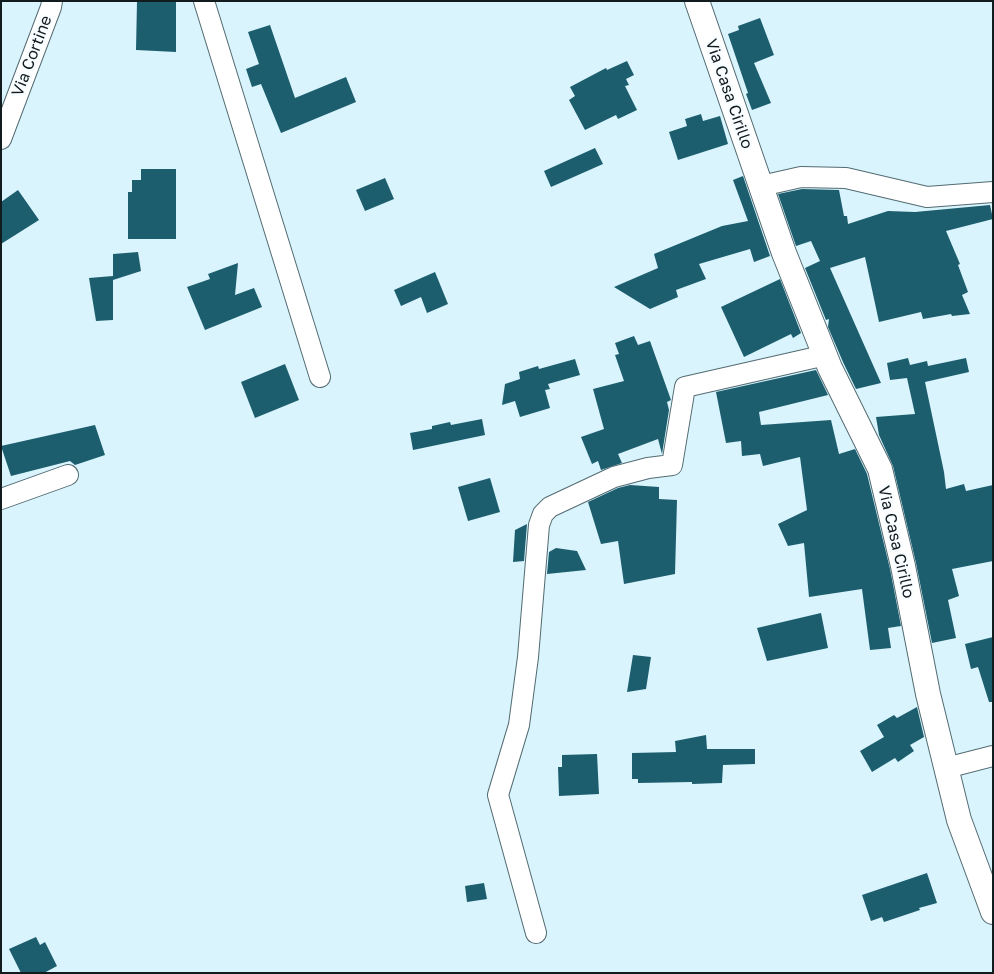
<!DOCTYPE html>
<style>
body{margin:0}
#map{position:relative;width:994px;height:974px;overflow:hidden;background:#d9f4fc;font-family:"Golos Text",sans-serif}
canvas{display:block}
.frame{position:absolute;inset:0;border:2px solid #121c1f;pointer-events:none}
</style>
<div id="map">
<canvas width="994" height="974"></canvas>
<div class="frame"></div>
</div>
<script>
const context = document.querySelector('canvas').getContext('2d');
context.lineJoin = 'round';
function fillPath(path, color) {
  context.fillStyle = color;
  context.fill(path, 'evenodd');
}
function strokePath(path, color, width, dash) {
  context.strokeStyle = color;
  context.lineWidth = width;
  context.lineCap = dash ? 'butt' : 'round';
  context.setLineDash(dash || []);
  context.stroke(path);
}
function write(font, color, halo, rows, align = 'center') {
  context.font = font + ' "Golos Text",sans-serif';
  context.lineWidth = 5;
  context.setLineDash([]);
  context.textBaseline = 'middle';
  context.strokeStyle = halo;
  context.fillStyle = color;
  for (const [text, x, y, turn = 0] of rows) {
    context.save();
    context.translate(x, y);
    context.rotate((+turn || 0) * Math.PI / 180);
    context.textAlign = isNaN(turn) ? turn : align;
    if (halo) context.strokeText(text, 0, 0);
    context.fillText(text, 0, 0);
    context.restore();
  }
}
const building = new Path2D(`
 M 137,1 L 176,1 L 176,52 L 136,50 Z
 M 760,18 L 774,55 L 754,63 L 771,103 L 752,110 L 746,94 L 748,93 L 728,34 L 739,30 L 738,26 Z
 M 270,25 L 295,98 L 346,77 L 356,102 L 281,133 L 261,84 L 252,87 L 246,69 L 259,64 L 248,32 Z
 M 627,61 L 634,75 L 626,79 L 629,85 L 625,86 L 637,110 L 618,119 L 616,115 L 585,130 L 569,100 L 575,96 L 570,87 L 606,68 L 607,70 Z
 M 701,114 L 703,121 L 720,116 L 728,144 L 678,160 L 669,132 L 687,126 L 685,119 Z
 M 595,148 L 603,164 L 551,187 L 544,171 Z
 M 141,169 L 176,169 L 176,239 L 128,239 L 128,192 L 132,192 L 132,180 L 141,180 Z
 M 743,176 L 770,256 L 754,262 L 750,249 L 699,264 L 706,279 L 676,290 L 678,297 L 650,309 L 614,287 L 658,268 L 654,254 L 722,226 L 748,221 L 733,180 Z
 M 385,178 L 394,199 L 365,211 L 356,190 Z
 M 802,189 L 839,190 L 844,216 L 847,216 L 848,224 L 888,211 L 915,212 L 990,205 L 993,219 L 946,231 L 960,264 L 958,265 L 968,292 L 962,295 L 970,314 L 952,316 L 951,314 L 923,319 L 921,312 L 879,322 L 865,257 L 830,268 L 881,383 L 856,389 L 843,362 L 828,327 L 829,319 L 826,320 L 805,268 L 820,261 L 811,241 L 796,246 L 778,194 Z
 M 18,190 L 39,220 L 1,244 L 1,202 Z
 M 138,252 L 141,271 L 113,280 L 113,320 L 96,321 L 89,278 L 113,276 L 113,254 Z
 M 238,263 L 235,295 L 254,288 L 262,307 L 205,330 L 187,287 L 210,279 L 208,274 Z
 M 435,272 L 448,304 L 427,313 L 421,297 L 401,306 L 394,290 Z
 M 780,279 L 801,333 L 793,338 L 791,334 L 744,357 L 721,307 Z
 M 634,336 L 638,345 L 650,341 L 671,400 L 667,402 L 669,410 L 662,454 L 658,439 L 618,454 L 622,463 L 601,470 L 598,461 L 592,464 L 581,437 L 604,429 L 593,389 L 624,381 L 615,355 L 619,354 L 615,343 Z
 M 908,358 L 910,365 L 927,361 L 928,366 L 966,358 L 969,372 L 925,382 L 944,472 L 946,489 L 964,484 L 966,491 L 993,485 L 993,561 L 952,569 L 959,596 L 948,600 L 956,638 L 932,643 L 916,563 L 893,466 L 879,435 L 876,417 L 915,414 L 907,378 L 890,380 L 887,363 Z
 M 575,359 L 580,375 L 548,384 L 550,389 L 545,390 L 550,408 L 520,417 L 515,401 L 502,405 L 505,384 L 520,379 L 519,372 L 538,366 L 539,369 Z
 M 285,364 L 299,400 L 255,418 L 241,382 Z
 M 816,370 L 828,395 L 759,412 L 761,425 L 831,420 L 839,454 L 855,449 L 867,474 L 890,569 L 901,626 L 888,628 L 891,648 L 870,650 L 862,589 L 809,597 L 804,543 L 788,546 L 778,524 L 807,510 L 800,457 L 763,466 L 760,454 L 742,456 L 741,441 L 726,443 L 716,392 Z
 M 482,419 L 485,435 L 413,450 L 410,433 L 432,429 L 432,426 L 450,422 L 451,425 Z
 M 95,425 L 105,455 L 75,465 L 70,461 L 11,476 L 1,446 Z
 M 490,478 L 500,512 L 468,521 L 458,487 Z
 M 630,485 L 659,487 L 659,499 L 677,500 L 675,574 L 624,584 L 618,541 L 601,544 L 588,502 L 618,488 Z
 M 527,524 L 524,561 L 513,562 L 515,530 Z
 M 556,548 L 577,551 L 586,570 L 547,574 L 549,552 Z
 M 821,613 L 828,648 L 767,661 L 757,628 Z
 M 993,637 L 993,702 L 989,702 L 978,667 L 971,669 L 965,644 Z
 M 633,655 L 651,657 L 646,689 L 627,692 Z
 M 917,707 L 924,737 L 910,745 L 914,751 L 898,762 L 895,758 L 872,772 L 860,751 L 884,737 L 877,725 L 894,715 L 897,718 Z
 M 706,735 L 707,749 L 755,749 L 755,764 L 723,765 L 722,783 L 692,784 L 692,782 L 638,783 L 638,779 L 632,779 L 632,753 L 676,752 L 675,741 Z
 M 597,754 L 599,794 L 559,796 L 558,767 L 562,767 L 562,755 Z
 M 927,873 L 937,903 L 919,908 L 920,910 L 884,922 L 882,917 L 871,921 L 862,895 Z
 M 484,883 L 487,899 L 467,902 L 465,886 Z
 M 36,937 L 40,945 L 45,942 L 57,966 L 44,973 L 21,973 L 9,949 Z`);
const minor = new Path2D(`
 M 204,1 L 320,377
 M 1,139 L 51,7 L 52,1
 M 761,186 L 801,177 L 846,178 L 927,197 L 993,192
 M 1,499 L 68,475
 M 946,768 L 993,756
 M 536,933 L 498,795 L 519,725 L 528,657 L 539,525 L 543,514 L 550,507 L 614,477 L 648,468 L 672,465 L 685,387 L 826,355`);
const tertiary = new Path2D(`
 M 697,1 L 784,253 L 830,368 L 880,469 L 903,566 L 928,694 L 959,820 L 993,912`);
const streetNames = [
 ["Via Cortine",32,56,-69],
 ["Via Casa Cirillo",729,94,71],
 ["Via Casa Cirillo",896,542,77]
];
fillPath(building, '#1c5e6e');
strokePath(minor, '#536b72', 22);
strokePath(tertiary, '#536b72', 26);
strokePath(minor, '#fff', 20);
strokePath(tertiary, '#fff', 24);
write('16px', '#121c1f', '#f8fdff', streetNames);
</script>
